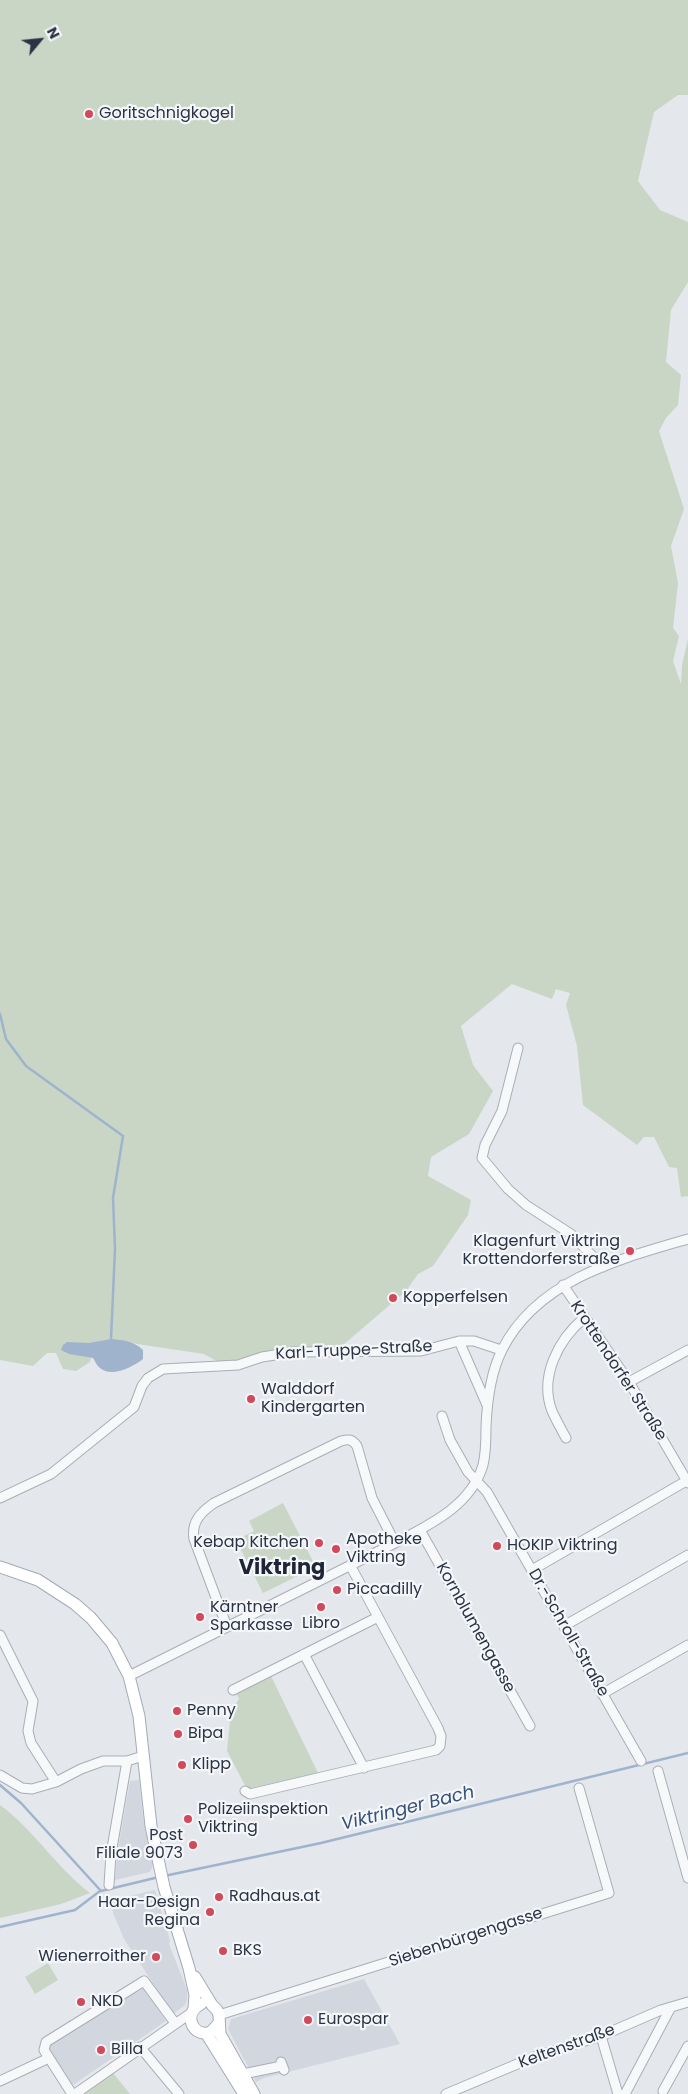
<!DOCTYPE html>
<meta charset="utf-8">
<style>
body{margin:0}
#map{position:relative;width:688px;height:2094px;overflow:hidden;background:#e4e7ec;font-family:Poppins,sans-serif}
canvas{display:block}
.north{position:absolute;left:15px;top:15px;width:50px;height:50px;-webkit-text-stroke:4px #f4f6f9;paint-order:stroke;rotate:62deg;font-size:14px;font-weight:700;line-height:20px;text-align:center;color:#2b3445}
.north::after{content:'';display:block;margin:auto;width:18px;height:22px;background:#2b3445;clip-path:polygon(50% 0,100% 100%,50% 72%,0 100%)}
</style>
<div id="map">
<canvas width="688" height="2094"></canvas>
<div class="north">N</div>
</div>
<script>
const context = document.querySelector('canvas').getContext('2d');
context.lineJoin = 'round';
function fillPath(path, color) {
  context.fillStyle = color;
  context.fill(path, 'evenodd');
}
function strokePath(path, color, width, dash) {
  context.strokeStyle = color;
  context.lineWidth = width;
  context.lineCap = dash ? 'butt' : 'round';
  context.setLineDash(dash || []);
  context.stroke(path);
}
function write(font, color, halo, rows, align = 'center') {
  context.font = font + ' Poppins,sans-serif';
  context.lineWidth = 4.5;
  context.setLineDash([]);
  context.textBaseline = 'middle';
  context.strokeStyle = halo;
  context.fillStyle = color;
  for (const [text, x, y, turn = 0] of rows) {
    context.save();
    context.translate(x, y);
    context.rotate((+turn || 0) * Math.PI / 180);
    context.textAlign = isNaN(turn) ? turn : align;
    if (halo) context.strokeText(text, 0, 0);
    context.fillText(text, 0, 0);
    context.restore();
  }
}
const built = new Path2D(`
 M 139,1780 L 143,1818 L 153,1865 L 150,1872 L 115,1880 L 117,1855 L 130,1781 Z
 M 155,1890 L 170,1941 L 169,1944 L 187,1990 L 187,1999 L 185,2005 L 173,2014 L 124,1939 L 113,1913 L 112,1904 L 117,1899 Z
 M 364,1979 L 400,2044 L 264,2078 L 256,2082 L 228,2029 L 231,2019 Z
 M 144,1988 L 166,2021 L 73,2085 L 49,2050 L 50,2045 L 137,1990 L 138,1992 Z`);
const green = new Path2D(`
 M 0,0 L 688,0 L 688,95 L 678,95 L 654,112 L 638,181 L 660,210 L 688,222 L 688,282 L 671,310 L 666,362 L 681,375 L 678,405 L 666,418 L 659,431 L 684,509 L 671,546 L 678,583 L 673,628 L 679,636 L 673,661 L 681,684 L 682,665 L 688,639 L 688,1196 L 681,1197 L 677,1168 L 669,1167 L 654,1137 L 644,1137 L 637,1145 L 583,1105 L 577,1046 L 566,1005 L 570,993 L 556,989 L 552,999 L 512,984 L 461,1026 L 473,1065 L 493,1091 L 469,1134 L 431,1157 L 428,1176 L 471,1200 L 468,1215 L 433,1266 L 418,1274 L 406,1291 L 343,1345 L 298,1347 L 220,1363 L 204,1354 L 137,1344 L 126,1341 L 94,1347 L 90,1362 L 76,1371 L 63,1369 L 56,1353 L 47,1353 L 33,1366 L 0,1360 Z
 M 283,1503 L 316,1567 L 263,1593 L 236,1540 L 254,1531 L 249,1521 Z
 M 271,1676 L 318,1773 L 247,1789 L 227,1751 L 231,1711 L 239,1699 L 235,1691 Z
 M 0,1805 C 34,1830 57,1868 90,1893 L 61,1904 L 0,1918 Z
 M 48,1963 L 58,1980 L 35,1994 L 25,1977 Z
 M 113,2073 L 130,2094 L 85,2094 Z`);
const water = new Path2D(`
 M 111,1339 C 123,1340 134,1341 143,1350 L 143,1359 C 133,1367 111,1378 100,1368 C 97,1366 95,1361 93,1358 L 69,1354 L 61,1350 L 63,1345 L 67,1342 L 89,1343 Z`);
const stream = new Path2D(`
 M 0,1014 L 6,1039 L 26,1066 L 123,1136 L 113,1198 L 115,1249 L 111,1339
 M 0,1785 L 21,1803 L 101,1891 L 159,1877
 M 164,1876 L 321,1843 L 688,1753
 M 0,1927 L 75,1910 L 100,1891`);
const minor = new Path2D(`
 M 518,1048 L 502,1111 L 485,1145 L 482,1158 L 508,1189 L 526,1205 L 571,1234 L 603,1267
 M 563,1285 L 629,1382 L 688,1483
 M 459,1341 L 474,1341 L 501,1350
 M 629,1382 L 688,1350
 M 442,1416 L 450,1440 L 468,1472 L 487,1492 L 641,1761
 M 566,1438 C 561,1429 556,1420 552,1411 C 539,1377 558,1340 584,1318
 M 0,1498 L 51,1474 L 134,1407 L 142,1386 L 148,1378 L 163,1369 L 238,1365 L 262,1357 L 294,1352 L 421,1351 L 459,1341 L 487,1405
 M 420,1530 L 530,1726
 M 532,1570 L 688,1480
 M 564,1626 L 688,1555
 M 227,1627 L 194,1539 C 191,1522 201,1512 214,1503 L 341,1441 C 349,1439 352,1439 357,1446 L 372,1498 L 395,1543
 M 0,1635 L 33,1701 L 28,1731 L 31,1743 L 56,1782
 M 304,1654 L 364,1768
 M 129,1676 L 395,1543 C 429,1525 471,1506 483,1465 C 486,1453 486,1440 486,1427 C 487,1401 490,1374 502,1350 C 537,1280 619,1259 688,1239
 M 233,1690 L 378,1617
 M 602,1694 L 688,1645
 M 658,1771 L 688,1878
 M 0,1775 L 22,1788 L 32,1789 L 56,1782 L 81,1769 L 103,1761 L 127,1761 L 143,1756
 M 245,1791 L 250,1794 L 436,1750 L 440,1746 L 441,1736 L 438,1728 L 350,1565
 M 109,1885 L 111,1854 L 127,1761
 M 219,2015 L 609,1893 L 579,1788
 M 601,2036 L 618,2094
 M 140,2047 L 179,2094
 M 281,2062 L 284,2070
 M 243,2074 L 277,2067
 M 0,2081 L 49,2058
 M 663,2091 L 688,2046
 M 72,2094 L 44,2050 L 46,2042 L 144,1981 L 175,2023
 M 75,2094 L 191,2013
 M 446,2094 L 534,2057 L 601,2036 L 661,2010 L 688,2002
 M 625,2094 L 671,2007`);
const major = new Path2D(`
 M 0,1567 L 38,1580 L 75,1604 L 91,1618 L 112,1643 L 129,1676 L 139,1716 L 151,1826 L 164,1887 L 189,1968 L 195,1995 L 194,2008
 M 195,1977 L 212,2005 L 217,2010 L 219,2015 L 220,2034 L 254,2094
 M 201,2004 C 183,2012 191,2037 210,2033 L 219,2023
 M 206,2033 L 244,2094`);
const markers = [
 [89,114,5,"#d1495b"],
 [630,1251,5,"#d1495b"],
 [393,1298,5,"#d1495b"],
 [251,1399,5,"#d1495b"],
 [319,1543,5,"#d1495b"],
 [497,1546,5,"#d1495b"],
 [336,1549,5,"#d1495b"],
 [337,1590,5,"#d1495b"],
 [321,1607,5,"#d1495b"],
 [200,1617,5,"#d1495b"],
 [177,1711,5,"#d1495b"],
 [178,1734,5,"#d1495b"],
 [182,1765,5,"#d1495b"],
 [188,1819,5,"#d1495b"],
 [193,1845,5,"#d1495b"],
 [219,1897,5,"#d1495b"],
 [210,1912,5,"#d1495b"],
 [223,1951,5,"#d1495b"],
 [156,1957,5,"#d1495b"],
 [81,2002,5,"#d1495b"],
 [308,2020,5,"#d1495b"],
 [101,2050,5,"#d1495b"]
];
const poiNames = [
 ["Goritschnigkogel",99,114],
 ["Klagenfurt Viktring",620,1242,"right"],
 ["Krottendorferstraße",620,1260,"right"],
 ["Kopperfelsen",403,1298],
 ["Walddorf",261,1390],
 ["Kindergarten",261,1408],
 ["Apotheke",346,1540],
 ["Viktring",346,1558],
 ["Kebap Kitchen",309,1543,"right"],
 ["HOKIP Viktring",507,1546],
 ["Piccadilly",347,1590],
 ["Kärntner",210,1608],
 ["Sparkasse",210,1626],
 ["Libro",321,1624,"center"],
 ["Penny",187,1711],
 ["Bipa",188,1734],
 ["Klipp",192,1765],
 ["Polizeiinspektion",198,1810],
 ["Viktring",198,1828],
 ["Post",183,1836,"right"],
 ["Filiale 9073",183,1854,"right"],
 ["Radhaus.at",229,1897],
 ["Haar-Design",200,1903,"right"],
 ["Regina",200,1921,"right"],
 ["BKS",233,1951],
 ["Wienerroither",146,1957,"right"],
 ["NKD",91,2002],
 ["Eurospar",318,2020],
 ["Billa",111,2050]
];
const streetNames = [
 ["Karl-Truppe-Straße",354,1351,-3],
 ["Krottendorfer Straße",618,1371,57],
 ["Kornblumengasse",475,1628,61],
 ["Dr.-Schroll-Straße",568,1633,60],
 ["Siebenbürgengasse",466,1938,-18],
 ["Keltenstraße",567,2047,-20]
];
const waterNames = [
 ["Viktringer Bach",408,1809,-14]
];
const districtNames = [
 ["Viktring",282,1569]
];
fillPath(built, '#d2d6de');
fillPath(green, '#c9d6c5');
fillPath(water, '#9fb4cc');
strokePath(stream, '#9fb4cc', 2.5);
strokePath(minor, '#a9aeb7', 11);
strokePath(major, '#a3abb8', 13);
strokePath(minor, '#f7f8fa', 9);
strokePath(major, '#fff', 11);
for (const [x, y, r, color] of markers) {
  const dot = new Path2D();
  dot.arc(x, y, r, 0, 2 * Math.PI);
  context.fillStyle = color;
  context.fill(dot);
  strokePath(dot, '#f4f6f9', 2);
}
write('16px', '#2b3445', '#f4f6f9', poiNames, 'left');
write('16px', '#2b3445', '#f4f6f9', streetNames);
write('italic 18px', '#34527a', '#f4f6f9', waterNames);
write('bold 21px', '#1d2536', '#f4f6f9', districtNames);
</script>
